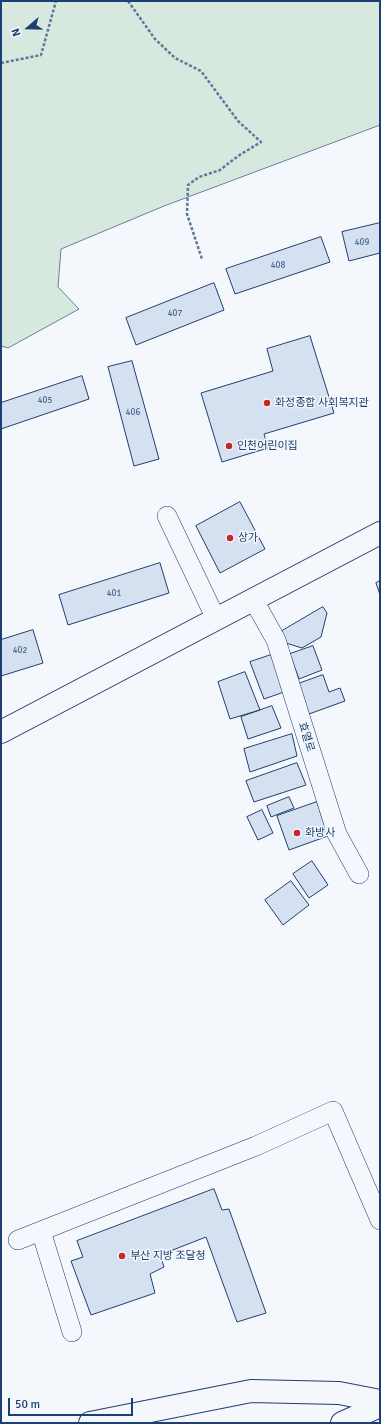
<!DOCTYPE html>
<meta charset="utf-8">
<style>
body{margin:0}
#map{position:relative;width:381px;height:1424px;overflow:hidden;background:#f4f7fb;font-family:Signika,sans-serif}
canvas{display:block}
.frame{position:absolute;inset:0;border:2px solid #1d3f73;pointer-events:none}
.north{position:absolute;left:8px;top:8px;width:40px;height:40px;-webkit-text-stroke:3px #f4f7fb;paint-order:stroke;rotate:250deg;font-size:11px;font-weight:700;line-height:16px;text-align:center;color:#1d3f73}
.north::after{content:'';display:block;margin:auto;width:14px;height:18px;background:#1d3f73;clip-path:polygon(50% 0,100% 100%,50% 72%,0 100%)}
.scale{position:absolute;left:8px;top:1398px;width:125px;height:18px;box-sizing:border-box;border:2px solid #1d3f73;border-top:0;padding-left:5px;font-size:12px;line-height:14px;white-space:nowrap;color:#1d3f73;-webkit-text-stroke:3px #f4f7fb;paint-order:stroke}
</style>
<div id="map">
<canvas width="381" height="1424"></canvas>
<div class="frame"></div>
<div class="north">N</div>
<div class="scale">50 m</div>
</div>
<script>
const context = document.querySelector('canvas').getContext('2d');
context.lineJoin = 'round';
function fillPath(path, color) {
  context.fillStyle = color;
  context.fill(path, 'evenodd');
}
function strokePath(path, color, width, dash) {
  context.strokeStyle = color;
  context.lineWidth = width;
  context.lineCap = dash ? 'butt' : 'round';
  context.setLineDash(dash || []);
  context.stroke(path);
}
function write(font, color, halo, rows, align = 'center') {
  context.font = font + ' Signika,"Noto Sans KR",sans-serif';
  context.lineWidth = 3;
  context.setLineDash([]);
  context.textBaseline = 'middle';
  context.strokeStyle = halo;
  context.fillStyle = color;
  for (const [text, x, y, turn = 0] of rows) {
    context.save();
    context.translate(x, y);
    context.rotate((+turn || 0) * Math.PI / 180);
    context.textAlign = isNaN(turn) ? turn : align;
    if (halo) context.strokeText(text, 0, 0);
    context.fillText(text, 0, 0);
    context.restore();
  }
}
const green = new Path2D(`
 M 1,1 L 380,1 L 380,125 L 164,206 L 61,249 L 58,287 L 79,309 L 8,348 L 1,346 Z`);
const building = new Path2D(`
 M 380,223 L 380,253 L 349,261 L 342,232 Z
 M 321,237 L 330,262 L 235,294 L 226,269 Z
 M 214,283 L 224,310 L 136,345 L 126,318 Z
 M 310,336 L 334,413 L 264,434 L 268,448 L 222,462 L 201,393 L 273,371 L 267,349 Z
 M 132,361 L 159,459 L 134,466 L 108,367 Z
 M 82,376 L 89,399 L 1,429 L 1,403 Z
 M 240,502 L 265,549 L 220,573 L 196,526 Z
 M 160,563 L 169,593 L 68,625 L 59,595 Z
 M 380,581 L 380,595 L 376,583 Z
 M 323,607 L 327,613 L 321,637 L 302,648 L 286,643 L 282,631 Z
 M 33,630 L 43,663 L 1,676 L 1,640 Z
 M 313,646 L 322,670 L 299,679 L 290,654 Z
 M 271,655 L 284,692 L 264,699 L 250,662 Z
 M 245,672 L 260,710 L 230,719 L 218,682 Z
 M 323,675 L 329,692 L 340,688 L 345,701 L 309,714 L 298,684 Z
 M 272,706 L 281,728 L 248,739 L 241,717 Z
 M 292,734 L 297,756 L 250,772 L 244,749 Z
 M 297,763 L 306,785 L 254,802 L 246,781 Z
 M 289,797 L 294,808 L 271,817 L 267,806 Z
 M 317,802 L 328,836 L 289,850 L 277,816 Z
 M 262,810 L 273,833 L 258,840 L 247,817 Z
 M 312,861 L 328,885 L 309,898 L 293,874 Z
 M 291,881 L 309,905 L 283,925 L 265,900 Z
 M 214,1189 L 222,1210 L 229,1209 L 266,1313 L 237,1322 L 206,1237 L 160,1255 L 164,1267 L 150,1274 L 155,1293 L 91,1315 L 71,1261 L 83,1257 L 77,1241 Z`);
const path = new Path2D(`
 M 128,1 L 155,39 L 175,58 L 201,71 L 238,121 L 261,142 L 238,156 L 220,170 L 199,177 L 188,185 L 187,214 L 202,259
 M 1,63 L 41,55 L 56,1`);
const minor = new Path2D(`
 M 167,516 L 216,619
 M 253,599 L 276,640 L 337,834 L 359,874
 M 41,1231 L 72,1332
 M 18,1240 L 256,1146 L 333,1111 L 380,1220`);
const major = new Path2D(`
 M 1,732 L 380,533
 M 342,1423 L 380,1406`);
const highway = new Path2D(`
 M 90,1423 L 251,1391 L 339,1393 L 380,1401`);
const markers = [
 [267,403,4,"#c62828"],
 [229,446,4,"#c62828"],
 [230,538,4,"#c62828"],
 [297,833,4,"#c62828"],
 [122,1256,4,"#c62828"]
];
const numberNames = [
 ["409",362,243],
 ["408",278,266],
 ["407",175,314],
 ["405",45,401],
 ["406",133,413],
 ["401",114,594],
 ["402",20,651]
];
const poiNames = [
 ["화정종합 사회복지관",275,403],
 ["인천어린이집",237,446],
 ["상가",238,538],
 ["화방사",305,833],
 ["부산 지방 조달청",130,1256]
];
const streetNames = [
 ["효열로",306,737,73]
];
fillPath(green, '#d7e8df');
strokePath(green, '#687fa3', 1);
fillPath(building, '#d5e0f0');
strokePath(building, '#1d3f73', 1);
strokePath(minor, '#1d3f73', 20);
strokePath(major, '#1d3f73', 24);
strokePath(highway, '#1d3f73', 24);
strokePath(path, '#5e769c', 2.5, [3, 2]);
strokePath(minor, '#f4f7fb', 19);
strokePath(major, '#f4f7fb', 22);
strokePath(highway, '#f4f7fb', 22);
for (const [x, y, r, color] of markers) {
  const dot = new Path2D();
  dot.arc(x, y, r, 0, 2 * Math.PI);
  context.fillStyle = color;
  context.fill(dot);
  strokePath(dot, '#f4f7fb', 1.5);
}
write('9px', '#4b6792', null, numberNames);
write('11px', '#1d3f73', '#f4f7fb', poiNames, 'left');
write('11px', '#1d3f73', '#f4f7fb', streetNames);
</script>
